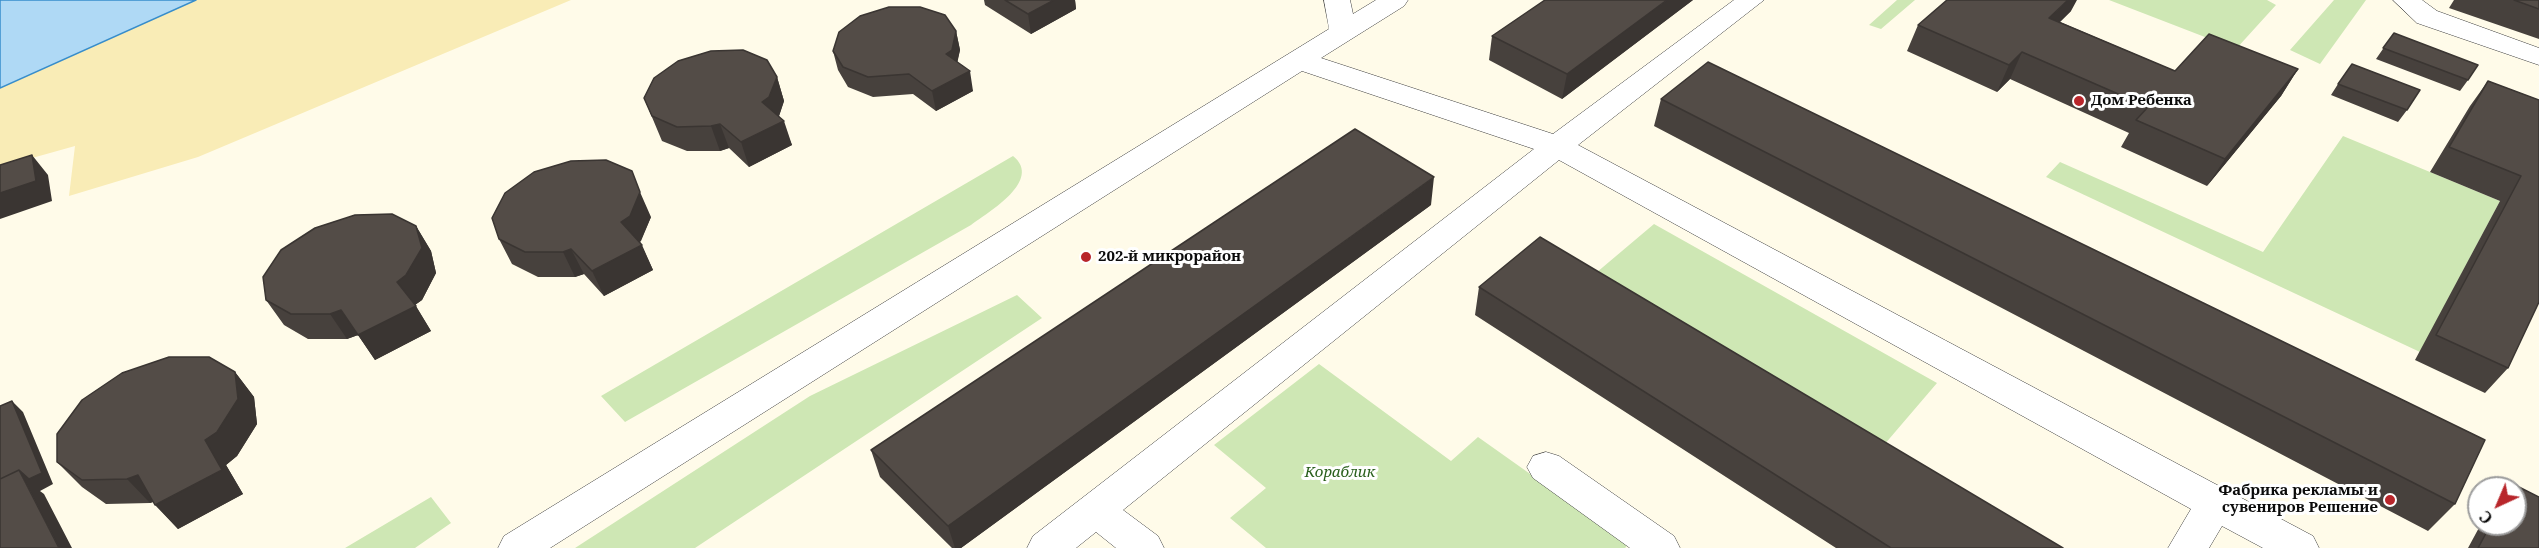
<!DOCTYPE html>
<meta charset="utf-8">
<style>
body{margin:0}
#map{position:relative;width:2539px;height:548px;overflow:hidden;background:#fffbe9;font-family:"Noto Serif",serif}
canvas{display:block}
.north{position:absolute;left:2467px;top:476px;width:60px;height:60px;box-sizing:border-box;background:#fff;border:2px solid #9d9d9d;border-radius:50%;rotate:224deg;font-size:16px;font-weight:700;line-height:24px;text-align:center;color:#0b0b0b}
.north::after{content:'';display:block;margin:auto;width:21px;height:27px;background:#b8262b;clip-path:polygon(50% 0,100% 100%,50% 72%,0 100%)}
</style>
<div id="map">
<canvas width="2539" height="548"></canvas>
<div class="north">С</div>
</div>
<script>
const context = document.querySelector('canvas').getContext('2d');
context.lineJoin = 'round';
function fillPath(path, color) {
  context.fillStyle = color;
  context.fill(path, 'evenodd');
}
function strokePath(path, color, width, dash) {
  context.strokeStyle = color;
  context.lineWidth = width;
  context.lineCap = dash ? 'butt' : 'round';
  context.setLineDash(dash || []);
  context.stroke(path);
}
function write(font, color, halo, rows, align = 'center') {
  context.font = font + ' "Noto Serif",serif';
  context.lineWidth = 6;
  context.setLineDash([]);
  context.textBaseline = 'middle';
  context.strokeStyle = halo;
  context.fillStyle = color;
  for (const [text, x, y, turn = 0] of rows) {
    context.save();
    context.translate(x, y);
    context.rotate((+turn || 0) * Math.PI / 180);
    context.textAlign = isNaN(turn) ? turn : align;
    if (halo) context.strokeText(text, 0, 0);
    context.fillText(text, 0, 0);
    context.restore();
  }
}
const green = new Path2D(`
 M 1897,0 L 1915,0 L 1881,29 L 1869,25 Z
 M 2109,0 L 2267,0 L 2276,5 L 2236,49 Z
 M 2334,0 L 2366,0 L 2320,64 L 2290,50 Z
 M 2343,136 L 2500,201 L 2420,352 L 2046,177 L 2060,162 L 2263,252 Z
 M 1013,156 C 1043,180 989,212 971,225 L 625,422 L 601,396 Z
 M 1654,224 L 1937,383 L 1878,452 L 1590,278 Z
 M 1017,295 L 1042,318 L 695,548 L 575,548 L 810,396 Z
 M 1319,364 L 1451,461 L 1478,437 L 1629,544 L 1625,548 L 1266,548 L 1230,518 L 1266,488 L 1214,445 Z
 M 431,497 L 451,523 L 415,548 L 345,548 Z`);
const sand = new Path2D(`
 M 196,0 L 571,0 L 198,157 L 69,196 L 75,146 L 0,167 L 0,88 Z`);
const water = new Path2D(`
 M 0,0 L 196,0 L 0,88 Z`);
const minor = new Path2D(`
 M 1324,0 L 1350,0 L 1353,14 L 1376,0 L 1408,0 L 1404,6 L 1321,58 L 1553,134 L 1734,0 L 1764,0 L 1578,145 L 2313,536 L 2319,548 L 2263,548 L 2222,526 L 2209,548 L 2168,548 L 2191,509 L 1559,160 L 1123,510 L 1158,536 L 1164,548 L 1116,548 L 1096,532 L 1076,548 L 1027,548 L 1033,536 L 1534,149 L 1302,71 L 550,548 L 498,548 L 504,536 L 1329,29 Z
 M 2393,0 L 2422,0 L 2437,11 L 2539,48 L 2539,65 L 2417,23 Z
 M 1546,452 L 1559,456 L 1674,536 L 1680,548 L 1630,548 L 1533,478 L 1527,467 L 1533,456 Z`);
const wall = new Path2D(`
 M 984,0 L 1075,0 L 1076,9 L 1031,34 L 985,5 Z
 M 1693,0 L 1562,99 L 1489,60 L 1492,36 Z
 M 2454,0 L 2539,0 L 2539,39 L 2449,8 Z
 M 2071,11 L 2060,22 L 2175,71 L 2298,69 L 2281,96 L 2207,186 L 2121,147 L 2129,133 L 2010,79 L 1997,92 L 1907,51 L 1918,25 Z
 M 956,31 L 960,50 L 957,62 L 973,91 L 936,111 L 913,94 L 873,97 L 848,87 L 838,70 L 833,51 Z
 M 2394,33 L 2468,80 L 2460,91 L 2376,59 Z
 M 777,77 L 784,101 L 779,116 L 792,145 L 749,167 L 729,148 L 720,151 L 687,151 L 662,141 L 644,98 Z
 M 2488,81 L 2539,100 L 2508,368 L 2485,393 L 2415,360 L 2500,201 L 2430,172 L 2470,106 Z
 M 2338,84 L 2407,110 L 2398,122 L 2331,95 Z
 M 1661,99 L 2455,504 L 2428,531 L 1654,126 Z
 M 1431,205 L 961,548 L 952,548 L 880,477 L 871,450 Z
 M 651,217 L 640,242 L 653,270 L 604,296 L 584,274 L 575,277 L 538,277 L 512,264 L 499,239 Z
 M 416,226 L 431,251 L 436,273 L 422,300 L 415,305 L 431,331 L 375,360 L 358,335 L 347,339 L 308,339 L 284,325 L 266,300 Z
 M 1479,287 L 2063,548 L 1836,548 L 1475,315 Z
 M 235,372 L 254,397 L 257,424 L 237,456 L 226,465 L 243,494 L 178,529 L 153,502 L 150,503 L 106,504 L 82,487 L 57,462 Z
 M 2513,484 L 2539,497 L 2539,548 L 2468,548 L 2481,524 L 2515,524 L 2515,488 L 2508,488 Z`);
const shadedWall = new Path2D(`
 M 1054,0 L 1075,0 L 1076,9 L 1031,34 L 1028,14 Z
 M 1667,0 L 1693,0 L 1562,99 L 1567,74 Z
 M 2068,0 L 2077,0 L 2071,11 L 2037,44 L 2049,18 Z
 M 956,31 L 960,50 L 956,69 L 946,54 Z
 M 2022,52 L 2010,79 L 1997,92 L 2009,65 Z
 M 2298,69 L 2281,96 L 2207,186 L 2225,159 Z
 M 970,71 L 973,91 L 936,111 L 932,91 Z
 M 777,77 L 784,101 L 777,122 L 762,102 Z
 M 784,121 L 792,145 L 749,167 L 741,142 Z
 M 720,124 L 729,148 L 720,151 L 711,126 Z
 M 32,155 L 48,175 L 52,201 L 0,219 L 0,193 Z
 M 1434,177 L 1431,205 L 961,548 L 955,548 L 948,526 Z
 M 640,192 L 651,217 L 641,241 L 632,248 L 621,222 Z
 M 416,226 L 431,251 L 436,273 L 422,300 L 412,307 L 397,282 Z
 M 642,245 L 653,270 L 604,296 L 592,271 Z
 M 571,249 L 584,274 L 575,277 L 563,252 Z
 M 416,306 L 431,331 L 375,360 L 358,335 Z
 M 341,310 L 358,335 L 347,339 L 330,314 Z
 M 235,372 L 254,397 L 257,424 L 237,456 L 226,465 L 243,494 L 178,529 L 155,505 L 205,440 Z
 M 12,401 L 23,412 L 53,484 L 40,491 L 44,494 L 72,548 L 59,548 L 19,470 Z
 M 138,475 L 161,499 L 150,503 L 127,479 Z`);
const building = new Path2D(`
 M 1005,0 L 1054,0 L 1028,14 Z
 M 1545,0 L 1667,0 L 1567,74 L 1492,36 Z
 M 1947,0 L 2068,0 L 2049,18 L 2175,71 L 2209,34 L 2298,69 L 2225,159 L 2136,120 L 2148,107 L 2022,52 L 2009,65 L 1918,25 Z
 M 2514,0 L 2539,0 L 2539,9 Z
 M 889,7 L 920,7 L 945,15 L 956,31 L 952,50 L 946,54 L 970,71 L 932,91 L 909,74 L 868,77 L 843,67 L 833,51 L 839,32 L 860,16 Z
 M 2394,33 L 2478,65 L 2468,80 L 2383,48 Z
 M 743,50 L 767,60 L 777,77 L 769,97 L 762,102 L 784,121 L 741,142 L 720,124 L 711,126 L 677,127 L 652,116 L 644,98 L 654,78 L 678,61 L 711,51 Z
 M 1708,62 L 2485,440 L 2455,504 L 1661,99 Z
 M 2352,64 L 2420,90 L 2407,110 L 2338,84 Z
 M 2488,81 L 2539,100 L 2539,302 L 2508,368 L 2436,335 L 2521,176 L 2449,147 Z
 M 1355,129 L 1434,177 L 948,526 L 871,450 Z
 M 32,155 L 36,181 L 0,193 L 0,165 Z
 M 606,160 L 632,171 L 640,192 L 630,216 L 621,222 L 642,245 L 592,271 L 571,249 L 563,252 L 525,252 L 499,239 L 492,218 L 505,193 L 534,172 L 571,161 Z
 M 392,214 L 416,226 L 422,248 L 406,275 L 397,282 L 416,306 L 358,335 L 341,310 L 330,314 L 291,314 L 266,300 L 263,277 L 281,250 L 315,228 L 355,215 Z
 M 1540,237 L 2063,548 L 1891,548 L 1479,287 Z
 M 169,357 L 209,357 L 235,372 L 238,399 L 217,432 L 205,440 L 222,470 L 155,505 L 138,475 L 127,479 L 82,480 L 57,462 L 57,434 L 82,400 L 122,373 Z
 M 12,401 L 42,473 L 29,479 L 19,470 L 0,479 L 0,406 Z
 M 19,470 L 59,548 L 0,548 L 0,479 Z
 M 2513,484 L 2539,497 L 2539,548 L 2478,548 L 2491,524 L 2515,524 L 2515,488 L 2510,488 Z`);
const markers = [
 [2079,101,6,"#b8262b"],
 [1086,257,6,"#b8262b"],
 [2390,500,6,"#b8262b"]
];
const poiNames = [
 ["Дом Ребенка",2091,101],
 ["202-й микрорайон",1098,257],
 ["Фабрика рекламы и",2378,491,"right"],
 ["сувениров Решение",2378,508,"right"]
];
const parkNames = [
 ["Кораблик",1340,473]
];
fillPath(green, '#cee7b4');
fillPath(sand, '#f9ecb6');
fillPath(water, '#afd9f5');
strokePath(water, '#378dcb', 1.5);
strokePath(minor, '#3e3e3e', 1);
fillPath(minor, '#fff');
fillPath(wall, '#47413d');
fillPath(shadedWall, '#3a3532');
fillPath(building, '#534c47');
strokePath(building, '#3a3532', 1.5);
for (const [x, y, r, color] of markers) {
  const dot = new Path2D();
  dot.arc(x, y, r, 0, 2 * Math.PI);
  context.fillStyle = color;
  context.fill(dot);
  strokePath(dot, '#fff', 2);
}
write('bold 15px', '#0b0b0b', '#fff', poiNames, 'left');
write('italic 15px', '#2a601d', '#fff', parkNames);
</script>
